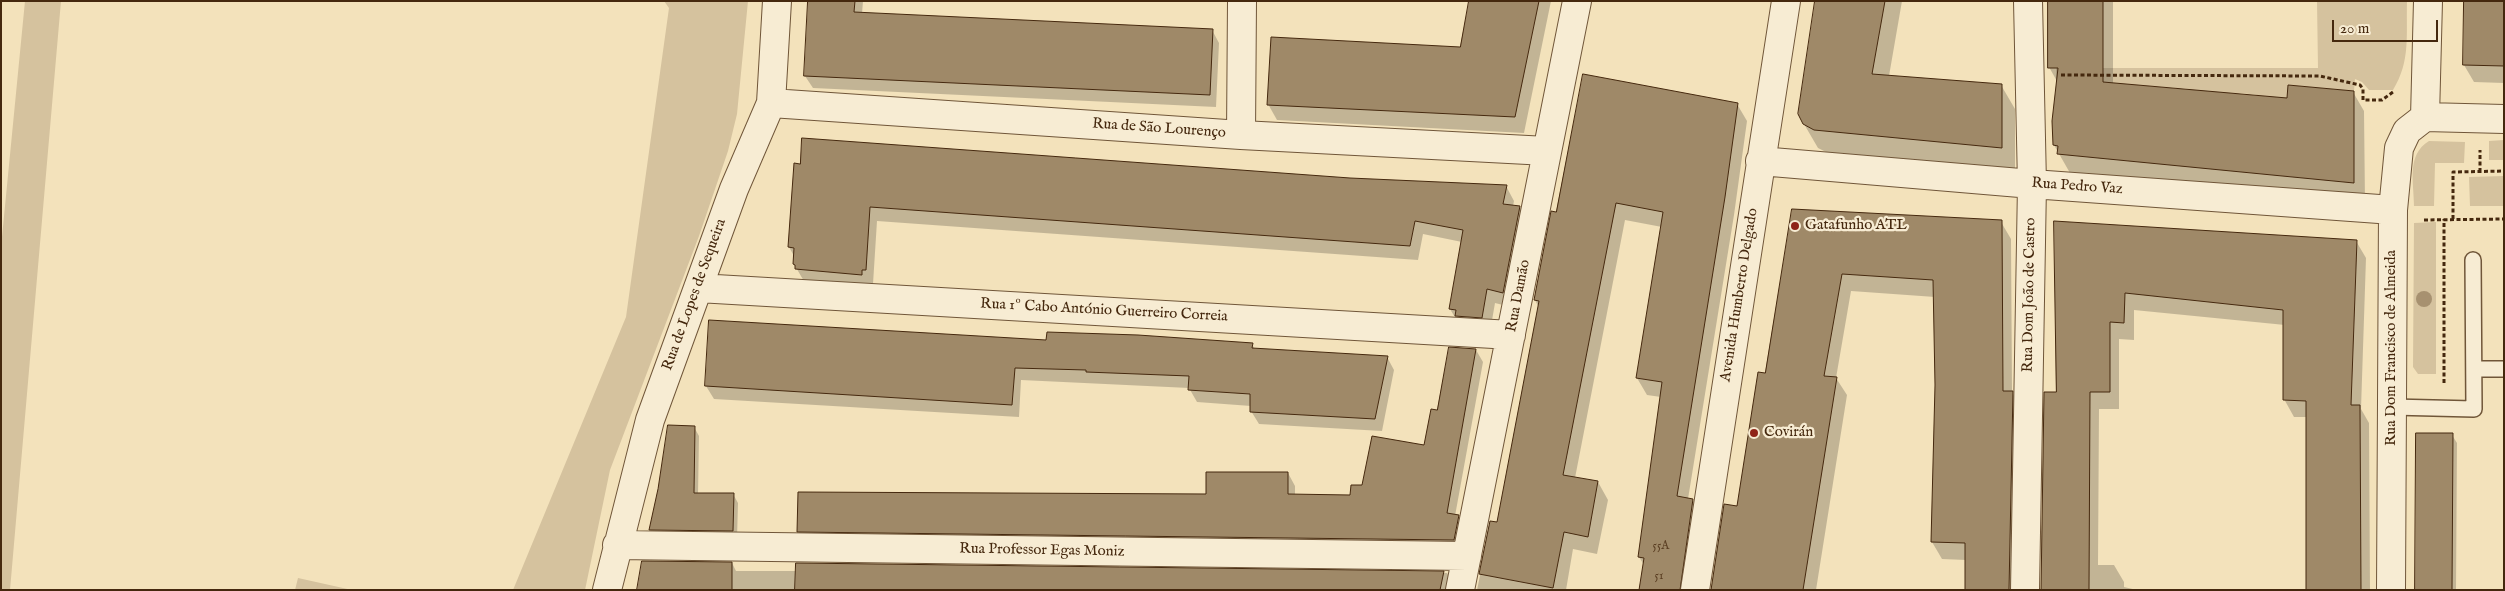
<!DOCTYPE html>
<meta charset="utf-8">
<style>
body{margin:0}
#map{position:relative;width:2505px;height:591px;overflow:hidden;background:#f3e2bb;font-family:"IM FELL English",serif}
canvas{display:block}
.frame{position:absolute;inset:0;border:2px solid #45280e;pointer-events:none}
.scale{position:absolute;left:2332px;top:20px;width:106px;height:22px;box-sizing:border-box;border:2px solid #45280e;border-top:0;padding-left:6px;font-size:15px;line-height:18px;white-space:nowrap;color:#45280e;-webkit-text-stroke:4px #f7ecd3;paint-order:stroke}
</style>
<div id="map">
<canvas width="2505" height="591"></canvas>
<div class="frame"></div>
<div class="scale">20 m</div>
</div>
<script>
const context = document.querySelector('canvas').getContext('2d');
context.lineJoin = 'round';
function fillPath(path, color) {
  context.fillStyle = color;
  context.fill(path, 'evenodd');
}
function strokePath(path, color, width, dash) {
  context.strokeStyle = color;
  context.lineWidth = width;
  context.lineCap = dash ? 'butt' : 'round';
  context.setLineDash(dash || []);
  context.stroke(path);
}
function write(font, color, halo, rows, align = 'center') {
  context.font = font + ' "IM FELL English",serif';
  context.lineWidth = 4.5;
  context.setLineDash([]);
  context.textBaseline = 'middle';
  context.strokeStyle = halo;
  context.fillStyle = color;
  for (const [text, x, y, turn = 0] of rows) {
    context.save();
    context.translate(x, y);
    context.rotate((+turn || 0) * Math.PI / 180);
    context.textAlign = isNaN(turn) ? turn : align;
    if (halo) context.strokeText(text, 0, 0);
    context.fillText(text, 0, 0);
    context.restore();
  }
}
const green = new Path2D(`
 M 25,1 L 61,1 L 10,590 L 1,590 L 1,247 Z
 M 664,1 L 748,1 L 737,114 L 728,151 L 699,236 L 610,470 L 585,590 L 513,590 L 626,317 L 669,8 Z
 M 2317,1 L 2407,1 C 2406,34 2411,61 2393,90 L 2369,90 L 2362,82 L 2355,79 L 2354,91 L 2289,85 L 2287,104 C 2257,89 2222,93 2190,96 L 2190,89 L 2094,82 L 2056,86 L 2056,68 L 2318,68 Z
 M 2504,140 L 2504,160 L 2489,160 L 2489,141 Z
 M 2429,141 L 2465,142 L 2464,163 L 2435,163 L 2434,206 L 2414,206 C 2414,182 2406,155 2429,141 Z
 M 2504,176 L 2504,206 L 2470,206 L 2469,177 Z
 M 2436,222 L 2436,374 L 2418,374 L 2413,367 L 2414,223 Z
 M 298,578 L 352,590 L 295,590 Z`);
const shadow = new Path2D(`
 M 808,1 L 863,1 L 862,14 L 1212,30 L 1219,43 L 1216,107 L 813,88 L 805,76 Z
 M 1470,1 L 1551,1 L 1524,133 L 1277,120 L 1268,104 L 1461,48 Z
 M 1817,1 L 1902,1 L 1889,76 L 2001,85 L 2015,109 L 2015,171 L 1828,153 L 1818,148 L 1804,124 Z
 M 2049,1 L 2113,1 L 2113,84 L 2288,99 L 2353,92 L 2364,111 L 2365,202 L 2070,173 L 2054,145 L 2058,83 L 2049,67 Z
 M 2504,1 L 2504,83 L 2474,82 L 2464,65 Z
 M 1737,104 L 1747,121 L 1734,215 L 1688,499 L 1693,500 L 1702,517 L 1691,590 L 1640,590 L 1644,565 L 1639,557 L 1661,397 L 1647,395 L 1637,378 L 1662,227 L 1625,220 L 1575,478 L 1598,482 L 1608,500 L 1597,554 L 1573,549 L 1566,590 L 1477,590 L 1491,522 L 1498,524 L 1539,308 L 1535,300 L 1557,213 Z
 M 795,164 L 1350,179 L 1506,186 L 1514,201 L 1513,206 L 1520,207 L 1528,222 L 1511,307 L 1495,303 L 1490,332 L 1459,324 L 1450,309 L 1462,242 L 1423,234 L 1418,260 L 877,221 L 873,284 L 870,283 L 869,289 L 805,283 L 794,264 L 794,256 L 789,247 Z
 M 1793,210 L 2001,222 L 2011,239 L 2012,392 L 2022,410 L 2019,590 L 1966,590 L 1966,560 L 1942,559 L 1932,542 L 1936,385 L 1935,297 L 1851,291 L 1836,378 L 1847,395 L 1816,590 L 1712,590 L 1738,507 L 1766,374 Z
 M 2055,223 L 2356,241 L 2366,258 L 2361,409 L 2369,423 L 2370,590 L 2308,590 L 2307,417 L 2294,417 L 2284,399 L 2285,325 L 2134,310 L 2134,340 L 2119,339 L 2119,409 L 2099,409 L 2098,565 L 2114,565 L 2124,582 L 2124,587 L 2137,590 L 2042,590 L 2058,393 Z
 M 1047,341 L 1252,344 L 1255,350 L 1387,357 L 1394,370 L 1382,431 L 1259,424 L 1251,411 L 1251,406 L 1197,402 L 1189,388 L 1021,380 L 1019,417 L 714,399 L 706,386 Z
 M 1476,350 L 1483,362 L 1455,516 L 1458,516 L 1465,529 L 1461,552 L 805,544 L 798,531 L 1207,495 L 1288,473 L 1295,486 L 1295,495 L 1351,496 L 1425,447 L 1438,412 Z
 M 694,427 L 699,436 L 698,494 L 733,494 L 738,503 L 737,539 L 655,538 L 650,530 Z
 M 2452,435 L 2457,443 L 2456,590 L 2417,590 Z
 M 732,563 L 736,571 L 797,571 L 797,564 L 1447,573 L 1457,590 L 638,590 Z`);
const building = new Path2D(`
 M 808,1 L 855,1 L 854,12 L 1213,29 L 1210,95 L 804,76 Z
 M 1469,1 L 1539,1 L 1515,117 L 1267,105 L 1271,37 L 1460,47 Z
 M 1815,1 L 1885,1 L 1872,74 L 2002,84 L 2002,148 L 1814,130 L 1803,124 L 1798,114 Z
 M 2048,1 L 2103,1 L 2103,82 L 2287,98 L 2288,85 L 2354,91 L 2354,183 L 2057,154 L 2058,146 L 2053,145 L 2052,121 L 2058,68 L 2048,68 Z
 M 2464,1 L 2504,1 L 2504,66 L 2463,65 Z
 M 1583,74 L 1738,103 L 1725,197 L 1677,496 L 1693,499 L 1680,590 L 1639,590 L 1644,558 L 1638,557 L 1662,382 L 1636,378 L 1663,212 L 1616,203 L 1563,475 L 1598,481 L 1588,537 L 1564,532 L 1553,588 L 1479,574 L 1490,521 L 1497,522 L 1539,301 L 1534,300 L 1551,211 L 1556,212 Z
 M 802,138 L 1350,178 L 1507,185 L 1503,204 L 1520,206 L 1503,293 L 1487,289 L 1482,318 L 1455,316 L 1456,310 L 1449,309 L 1463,230 L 1415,221 L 1410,246 L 870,207 L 866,270 L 862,270 L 862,275 L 795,269 L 795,265 L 793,264 L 794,248 L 788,247 L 794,163 L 800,164 Z
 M 1792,209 L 2002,220 L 2003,391 L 2013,391 L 2009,590 L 1965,590 L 1965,543 L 1931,542 L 1935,385 L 1933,280 L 1842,274 L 1824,376 L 1837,377 L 1803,590 L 1711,590 L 1724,504 L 1737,506 L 1758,372 L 1765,373 Z
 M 2054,221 L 2357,240 L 2351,405 L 2360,405 L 2361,590 L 2306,590 L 2306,401 L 2283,400 L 2283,310 L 2125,293 L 2124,323 L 2110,322 L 2110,392 L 2090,392 L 2089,590 L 2041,590 L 2044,392 L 2056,392 Z
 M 709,320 L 1046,340 L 1047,332 L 1138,335 L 1253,343 L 1252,348 L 1388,356 L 1375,419 L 1250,412 L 1250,394 L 1188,390 L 1189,376 L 1086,372 L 1086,370 L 1015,368 L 1012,405 L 705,386 Z
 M 1449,347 L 1476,349 L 1447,513 L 1459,515 L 1454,540 L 797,532 L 798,492 L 1206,494 L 1206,472 L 1288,472 L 1288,494 L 1350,495 L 1351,485 L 1362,485 L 1372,436 L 1424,445 L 1431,409 L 1437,410 Z
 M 668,425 L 695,426 L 694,493 L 734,493 L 733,531 L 649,530 L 658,489 Z
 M 2416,433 L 2453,433 L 2452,590 L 2415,590 Z
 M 642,561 L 732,562 L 732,590 L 637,590 Z
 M 796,563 L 1444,571 L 1440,590 L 795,590 Z`);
const path = new Path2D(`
 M 2061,75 L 2320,76 L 2360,85 L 2363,89 L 2363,100 L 2382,100 L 2393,92
 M 2480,172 L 2480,150
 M 2453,219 L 2453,172 L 2504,171
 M 2424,220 L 2504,219
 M 2444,383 L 2444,219`);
const lane = new Path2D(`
 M 2474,369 L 2504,369
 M 2392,407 L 2474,409 L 2473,260`);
const street = new Path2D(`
 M 771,103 L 1241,135 L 1547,151
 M 2425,117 L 2428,1
 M 2425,117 L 2504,119
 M 1241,135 L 1242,1
 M 1760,161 L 2032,184 L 2393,210
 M 698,288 L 1511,335
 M 617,545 L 1467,556
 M 607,590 L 650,420 L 734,189 L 771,103 L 777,1
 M 1460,590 L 1577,1
 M 1695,590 L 1786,1
 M 2025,590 L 2032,184 L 2028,1
 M 2391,590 L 2393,210 L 2399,148 L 2407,131 L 2425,117`);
const trees = [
 [2424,299]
];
const markers = [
 [1795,226,5,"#8f2418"],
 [1754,433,5,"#8f2418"]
];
const numberNames = [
 ["55A",1661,547],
 ["51",1659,577]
];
const streetNames = [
 ["Rua de São Lourenço",1159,129,4],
 ["Rua Pedro Vaz",2077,187,4],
 ["Rua de Lopes de Sequeira",695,295,-70],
 ["Avenida Humberto Delgado",1740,295,-81],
 ["Rua Dom João de Castro",2030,295,-89],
 ["Rua Damão",1519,296,-79],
 ["Rua 1º Cabo António Guerreiro Correia",1104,311,3],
 ["Rua Dom Francisco de Almeida",2392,348,-90],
 ["Rua Professor Egas Moniz",1042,551,1]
];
const poiNames = [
 ["Gatafunho ATL",1805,226],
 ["Covirán",1764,433]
];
fillPath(green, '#d5c29e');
fillPath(shadow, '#0003');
fillPath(building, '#9f8968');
strokePath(building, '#45280e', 1);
strokePath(lane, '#705639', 18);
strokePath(street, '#705639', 30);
strokePath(path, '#45280e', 3, [4, 2.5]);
strokePath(lane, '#f7ecd3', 15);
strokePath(street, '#f7ecd3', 28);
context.fillStyle = '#a79170';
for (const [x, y] of trees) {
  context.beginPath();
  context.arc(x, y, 8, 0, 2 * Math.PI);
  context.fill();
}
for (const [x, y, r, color] of markers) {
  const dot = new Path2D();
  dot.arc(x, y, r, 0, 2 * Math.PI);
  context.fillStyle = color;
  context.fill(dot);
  strokePath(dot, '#f7ecd3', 2);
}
write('12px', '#5c4024', null, numberNames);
write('15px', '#45280e', '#f7ecd3', streetNames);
write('15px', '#45280e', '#f7ecd3', poiNames, 'left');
</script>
